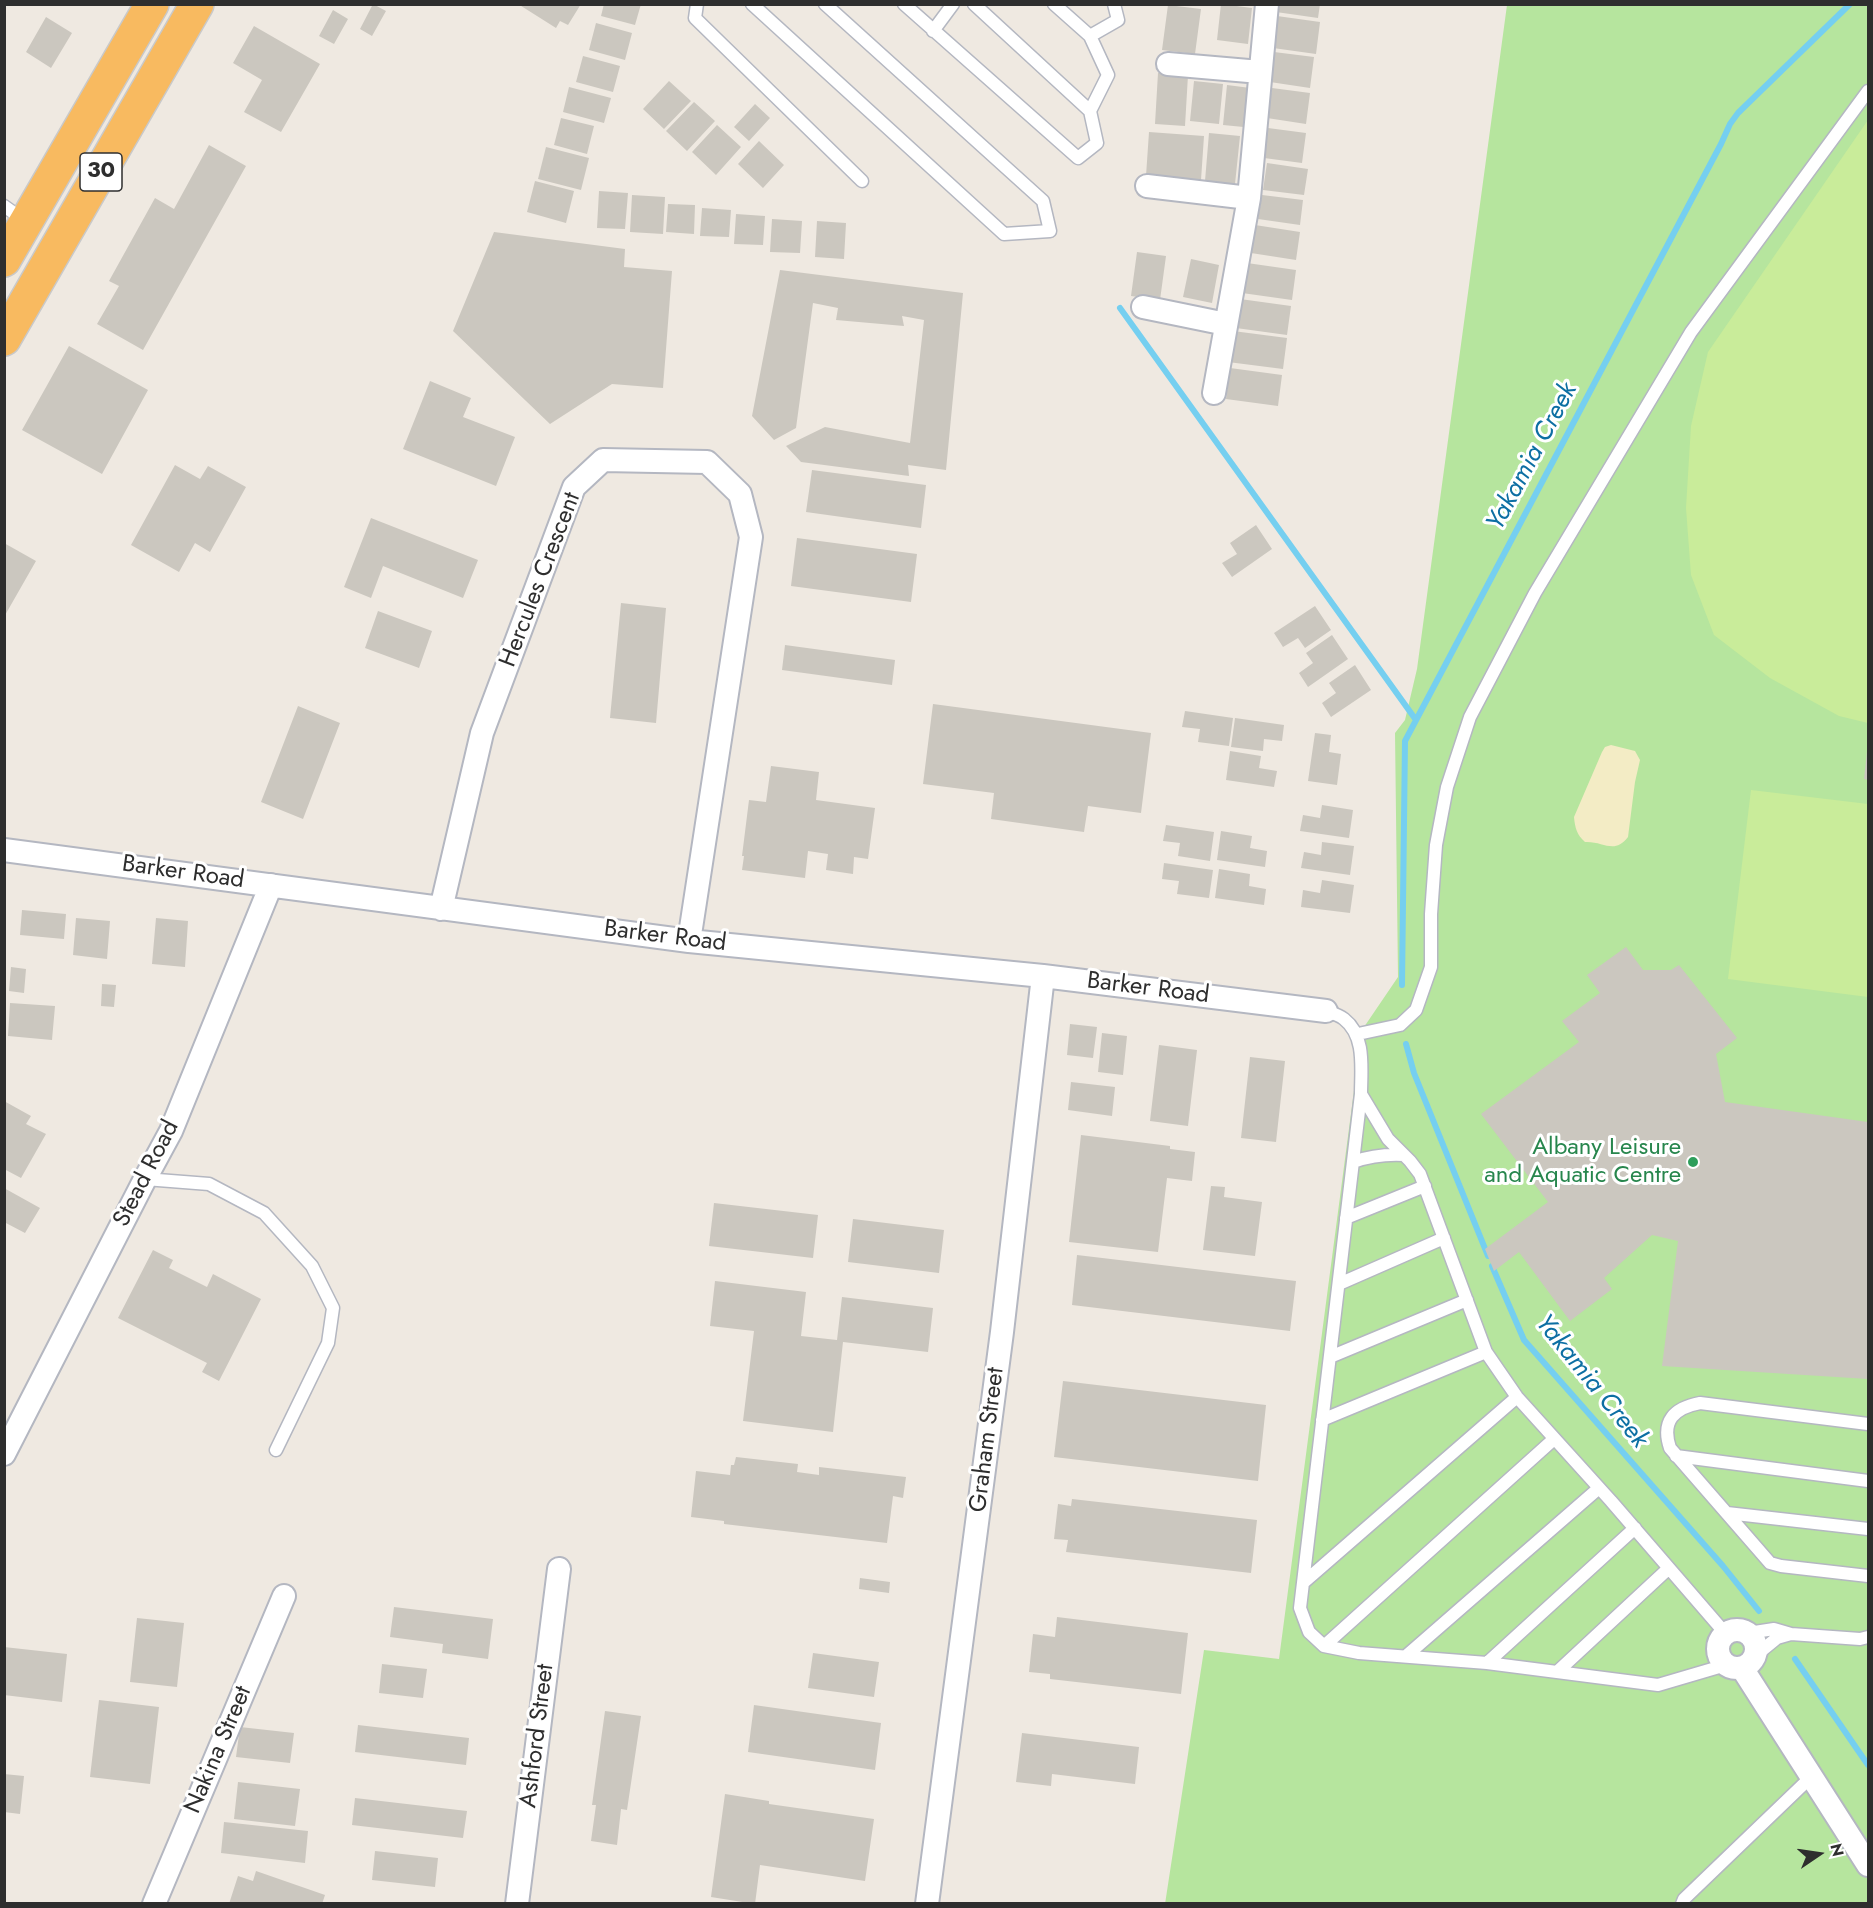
<!DOCTYPE html>
<style>
body{margin:0}
#map{position:relative;width:1873px;height:1908px;overflow:hidden;background:#efe9e1;font-family:Jost,sans-serif}
canvas{display:block}
.frame{position:absolute;inset:0;border:6px solid #2e2e2e;pointer-events:none}
.north{position:absolute;left:1789px;top:1824px;width:60px;height:60px;-webkit-text-stroke:4px #fff;paint-order:stroke;rotate:77deg;font-size:16px;font-weight:700;line-height:24px;text-align:center;color:#2e2e2e}
.north::after{content:'';display:block;margin:auto;width:21px;height:27px;background:#2e2e2e;clip-path:polygon(50% 0,100% 100%,50% 72%,0 100%)}
</style>
<div id="map">
<canvas width="1873" height="1908"></canvas>
<div class="frame"></div>
<div class="north">N</div>
</div>
<script>
const context = document.querySelector('canvas').getContext('2d');
context.lineJoin = 'round';
function fillPath(path, color) {
  context.fillStyle = color;
  context.fill(path, 'evenodd');
}
function strokePath(path, color, width, dash) {
  context.strokeStyle = color;
  context.lineWidth = width;
  context.lineCap = dash ? 'butt' : 'round';
  context.setLineDash(dash || []);
  context.stroke(path);
}
function write(font, color, halo, rows, align = 'center') {
  context.font = font + ' Jost,sans-serif';
  context.lineWidth = 6;
  context.setLineDash([]);
  context.textBaseline = 'middle';
  context.strokeStyle = halo;
  context.fillStyle = color;
  for (const [text, x, y, turn = 0] of rows) {
    context.save();
    context.translate(x, y);
    context.rotate((+turn || 0) * Math.PI / 180);
    context.textAlign = isNaN(turn) ? turn : align;
    if (halo) context.strokeText(text, 0, 0);
    context.fillText(text, 0, 0);
    context.restore();
  }
}
const green = new Path2D(`
 M 1507,5 L 1868,5 L 1868,1903 L 1165,1904 L 1204,1650 L 1279,1659 L 1362,1030 L 1398,977 L 1395,733 L 1405,720 L 1417,669 Z`);
const sand = new Path2D(`
 M 1611,745 L 1635,751 L 1640,760 L 1635,782 L 1628,837 C 1614,855 1604,841 1585,842 C 1577,835 1575,828 1574,817 L 1602,752 L 1605,747 Z`);
const pitch = new Path2D(`
 M 1868,120 L 1868,723 L 1839,716 L 1770,678 L 1714,635 L 1691,575 L 1686,508 L 1691,426 L 1708,352 Z
 M 1751,790 L 1868,804 L 1868,997 L 1728,979 Z`);
const stream = new Path2D(`
 M 1120,308 L 1416,720
 M 1402,985 L 1405,741 L 1721,144 L 1730,124 L 1738,113 L 1850,4
 M 1406,1044 L 1414,1073 L 1488,1256
 M 1492,1266 L 1524,1340 L 1723,1566 L 1759,1611
 M 1795,1659 L 1868,1765`);
const building = new Path2D(`
 M 373,4 L 386,11 L 372,36 L 360,29 Z
 M 518,4 L 581,4 L 568,25 L 560,21 L 556,28 Z
 M 604,4 L 641,4 L 635,25 L 601,16 Z
 M 1221,4 L 1252,8 L 1248,44 L 1217,40 Z
 M 1277,4 L 1320,4 L 1318,18 L 1276,12 Z
 M 1168,5 L 1201,9 L 1195,54 L 1162,50 Z
 M 333,10 L 348,19 L 334,44 L 319,36 Z
 M 1277,16 L 1320,22 L 1316,54 L 1273,48 Z
 M 46,17 L 72,33 L 51,68 L 26,52 Z
 M 596,23 L 632,33 L 625,60 L 589,50 Z
 M 254,26 L 320,64 L 281,132 L 244,112 L 262,80 L 233,63 Z
 M 1274,52 L 1314,57 L 1310,88 L 1270,82 Z
 M 583,56 L 620,66 L 613,92 L 576,82 Z
 M 1158,73 L 1188,75 L 1185,126 L 1155,124 Z
 M 669,81 L 691,101 L 664,129 L 643,109 Z
 M 1194,81 L 1223,84 L 1219,124 L 1190,121 Z
 M 1227,85 L 1258,89 L 1254,128 L 1223,125 Z
 M 569,87 L 611,98 L 604,123 L 563,112 Z
 M 1272,88 L 1310,93 L 1306,124 L 1267,118 Z
 M 694,102 L 715,121 L 687,151 L 666,131 Z
 M 755,104 L 770,118 L 749,141 L 734,127 Z
 M 561,118 L 594,126 L 587,154 L 554,145 Z
 M 717,125 L 741,147 L 716,175 L 692,152 Z
 M 1268,128 L 1306,133 L 1302,163 L 1264,158 Z
 M 1149,132 L 1204,136 L 1201,180 L 1146,176 Z
 M 1209,133 L 1240,136 L 1235,184 L 1205,181 Z
 M 759,141 L 784,165 L 763,188 L 738,164 Z
 M 209,145 L 246,166 L 143,350 L 97,324 L 119,286 L 109,281 L 155,198 L 174,209 Z
 M 546,147 L 589,158 L 581,190 L 538,179 Z
 M 1267,163 L 1308,169 L 1304,195 L 1263,190 Z
 M 535,181 L 574,191 L 566,223 L 527,212 Z
 M 599,191 L 628,193 L 625,229 L 597,228 Z
 M 632,195 L 665,197 L 663,234 L 630,232 Z
 M 1262,195 L 1303,200 L 1300,225 L 1258,219 Z
 M 668,204 L 695,205 L 694,234 L 666,232 Z
 M 702,208 L 731,210 L 729,237 L 700,236 Z
 M 736,214 L 765,216 L 763,245 L 734,244 Z
 M 772,219 L 802,221 L 800,253 L 770,252 Z
 M 817,221 L 846,223 L 844,259 L 815,257 Z
 M 1255,225 L 1300,232 L 1296,260 L 1251,253 Z
 M 494,232 L 625,249 L 624,267 L 672,271 L 663,388 L 612,384 L 550,424 L 453,331 Z
 M 1137,252 L 1166,256 L 1160,300 L 1131,296 Z
 M 1191,259 L 1219,265 L 1212,303 L 1183,297 Z
 M 1247,263 L 1296,270 L 1292,300 L 1242,293 Z
 M 780,270 L 963,293 L 946,470 L 908,465 L 909,476 L 801,462 L 786,446 L 825,427 L 910,443 L 924,320 L 902,316 L 904,326 L 836,320 L 838,308 L 813,303 L 796,428 L 774,440 L 752,416 Z
 M 1240,299 L 1291,306 L 1287,335 L 1236,328 Z
 M 1233,331 L 1287,338 L 1283,369 L 1228,362 Z
 M 69,346 L 148,390 L 102,474 L 22,430 Z
 M 1230,368 L 1282,375 L 1278,406 L 1226,399 Z
 M 430,381 L 471,398 L 463,417 L 515,437 L 496,486 L 403,449 Z
 M 175,465 L 200,479 L 208,466 L 246,487 L 210,552 L 195,543 L 179,572 L 131,545 Z
 M 812,470 L 926,485 L 921,528 L 806,512 Z
 M 371,518 L 478,560 L 463,598 L 383,566 L 371,598 L 344,587 Z
 M 1256,525 L 1272,549 L 1232,577 L 1222,563 L 1237,554 L 1230,543 Z
 M 797,538 L 917,554 L 911,602 L 791,586 Z
 M 4,543 L 36,561 L 4,617 Z
 M 621,603 L 666,608 L 656,723 L 610,718 Z
 M 1315,606 L 1331,630 L 1305,648 L 1298,638 L 1283,647 L 1274,633 Z
 M 378,611 L 432,631 L 419,668 L 365,648 Z
 M 1332,635 L 1348,659 L 1308,687 L 1299,673 L 1313,663 L 1306,653 Z
 M 785,645 L 895,660 L 892,685 L 782,670 Z
 M 1355,665 L 1371,690 L 1331,717 L 1322,703 L 1336,693 L 1329,683 Z
 M 933,704 L 1151,733 L 1141,813 L 1088,806 L 1084,832 L 991,819 L 994,793 L 923,784 Z
 M 298,706 L 340,723 L 303,819 L 261,802 Z
 M 1185,711 L 1233,718 L 1229,746 L 1198,742 L 1200,729 L 1182,727 Z
 M 1235,718 L 1284,725 L 1282,741 L 1264,739 L 1263,751 L 1231,747 Z
 M 1315,733 L 1331,735 L 1329,752 L 1341,754 L 1337,785 L 1308,781 Z
 M 1230,751 L 1261,756 L 1259,768 L 1277,771 L 1274,787 L 1226,780 Z
 M 1867,751 L 1868,751 L 1868,780 L 1864,779 Z
 M 771,766 L 819,772 L 816,800 L 875,808 L 868,859 L 854,857 L 853,874 L 826,870 L 828,854 L 808,851 L 805,878 L 742,870 L 744,856 L 742,856 L 749,800 L 766,802 Z
 M 1322,805 L 1353,810 L 1349,838 L 1300,831 L 1303,815 L 1320,818 Z
 M 1166,825 L 1214,832 L 1210,861 L 1178,856 L 1180,843 L 1163,841 Z
 M 1221,831 L 1252,836 L 1250,848 L 1267,851 L 1265,867 L 1217,860 Z
 M 1322,842 L 1354,846 L 1350,875 L 1301,868 L 1304,852 L 1321,855 Z
 M 1164,863 L 1213,870 L 1209,898 L 1177,894 L 1179,881 L 1162,879 Z
 M 1219,869 L 1250,874 L 1249,886 L 1266,889 L 1264,905 L 1215,898 Z
 M 1322,880 L 1354,885 L 1350,913 L 1301,907 L 1303,890 L 1320,893 Z
 M 22,910 L 66,914 L 64,939 L 20,935 Z
 M 76,918 L 110,921 L 107,959 L 73,955 Z
 M 156,918 L 188,921 L 185,967 L 152,964 Z
 M 1626,947 L 1643,970 L 1671,970 L 1679,965 L 1737,1038 L 1716,1054 L 1725,1102 L 1868,1122 L 1868,1379 L 1662,1366 L 1678,1241 L 1652,1235 L 1604,1278 L 1612,1289 L 1570,1321 L 1519,1252 L 1494,1271 L 1485,1249 L 1548,1202 L 1481,1114 L 1579,1042 L 1562,1021 L 1600,993 L 1587,975 Z
 M 11,967 L 26,969 L 24,993 L 9,991 Z
 M 102,984 L 116,985 L 114,1007 L 101,1006 Z
 M 10,1003 L 55,1006 L 52,1040 L 8,1036 Z
 M 1070,1024 L 1097,1027 L 1093,1058 L 1067,1055 Z
 M 1102,1033 L 1127,1036 L 1123,1075 L 1098,1072 Z
 M 1159,1045 L 1197,1050 L 1188,1126 L 1150,1121 Z
 M 1250,1057 L 1285,1061 L 1276,1142 L 1241,1138 Z
 M 1071,1082 L 1115,1087 L 1112,1116 L 1068,1110 Z
 M 4,1101 L 31,1116 L 26,1124 L 46,1134 L 21,1178 L 4,1169 Z
 M 1081,1135 L 1170,1146 L 1170,1149 L 1195,1152 L 1192,1181 L 1167,1178 L 1158,1252 L 1069,1242 Z
 M 1211,1186 L 1225,1187 L 1224,1197 L 1262,1202 L 1255,1256 L 1203,1250 Z
 M 4,1188 L 40,1208 L 25,1233 L 4,1222 Z
 M 714,1203 L 818,1215 L 813,1258 L 709,1246 Z
 M 853,1219 L 944,1230 L 939,1273 L 848,1262 Z
 M 153,1250 L 173,1260 L 169,1268 L 207,1287 L 213,1274 L 261,1299 L 219,1381 L 202,1372 L 207,1363 L 118,1318 Z
 M 1077,1255 L 1296,1281 L 1290,1331 L 1072,1305 Z
 M 715,1281 L 806,1292 L 801,1336 L 837,1340 L 842,1297 L 933,1308 L 928,1352 L 843,1342 L 833,1432 L 743,1421 L 754,1331 L 710,1326 Z
 M 1063,1381 L 1266,1405 L 1258,1481 L 1054,1457 Z
 M 736,1457 L 798,1464 L 797,1472 L 819,1475 L 819,1467 L 906,1477 L 903,1498 L 893,1496 L 887,1543 L 724,1524 L 724,1521 L 691,1517 L 696,1471 L 730,1475 L 731,1465 L 734,1465 Z
 M 1072,1499 L 1257,1520 L 1251,1573 L 1066,1552 L 1068,1540 L 1054,1539 L 1058,1504 L 1071,1506 Z
 M 860,1578 L 890,1582 L 889,1593 L 859,1589 Z
 M 394,1607 L 493,1619 L 488,1659 L 442,1653 L 443,1644 L 390,1637 Z
 M 1057,1617 L 1188,1633 L 1181,1694 L 1050,1679 L 1050,1674 L 1029,1672 L 1033,1634 L 1055,1637 Z
 M 137,1618 L 184,1623 L 177,1687 L 130,1682 Z
 M 4,1647 L 67,1654 L 62,1702 L 4,1695 Z
 M 813,1653 L 879,1662 L 874,1697 L 808,1688 Z
 M 382,1664 L 427,1669 L 423,1698 L 379,1693 Z
 M 99,1700 L 159,1707 L 150,1784 L 90,1777 Z
 M 754,1705 L 881,1723 L 875,1770 L 748,1752 Z
 M 605,1711 L 641,1716 L 627,1810 L 621,1809 L 617,1845 L 591,1841 L 596,1805 L 592,1805 Z
 M 358,1725 L 469,1738 L 466,1765 L 355,1752 Z
 M 240,1727 L 294,1733 L 290,1763 L 236,1757 Z
 M 1022,1733 L 1139,1747 L 1135,1784 L 1052,1774 L 1051,1786 L 1016,1782 Z
 M 4,1774 L 24,1776 L 20,1814 L 4,1812 Z
 M 238,1782 L 300,1789 L 295,1826 L 234,1819 Z
 M 725,1794 L 769,1801 L 769,1804 L 874,1819 L 865,1881 L 760,1865 L 755,1904 L 711,1897 Z
 M 355,1798 L 467,1811 L 463,1838 L 352,1825 Z
 M 224,1822 L 308,1831 L 305,1863 L 221,1853 Z
 M 375,1851 L 438,1858 L 435,1887 L 372,1880 Z
 M 256,1871 L 325,1895 L 322,1904 L 229,1904 L 238,1876 L 253,1881 Z`);
const service = new Path2D(`
 M 697,4 L 695,18 L 862,181
 M 752,4 L 1004,234 L 1050,231 L 1043,201 L 825,4
 M 904,4 L 1078,158 L 1097,143 L 1090,111 L 974,4
 M 1054,4 L 1090,36 L 1108,75 L 1090,111
 M 933,31 L 953,4
 M 1090,36 L 1118,20 L 1114,4
 M 4,206 L 25,221
 M 1326,1011 C 1332,1013 1339,1015 1344,1019 C 1366,1036 1361,1069 1361,1094 L 1300,1608 L 1309,1632 L 1324,1646 L 1359,1653 L 1487,1663 L 1658,1685 L 1726,1665
 M 1358,1034 L 1400,1025 L 1416,1010 L 1431,967 L 1431,914 L 1436,845 L 1447,787 L 1470,717 L 1535,593 L 1691,332 L 1868,91
 M 1361,1094 L 1388,1139 L 1410,1161 L 1420,1174 L 1486,1352 L 1517,1397 L 1611,1501 L 1725,1633
 M 1353,1162 C 1370,1156 1386,1154 1404,1155
 M 145,1179 L 209,1184 L 264,1213 L 312,1266 L 333,1308 L 328,1343 L 276,1450
 M 1346,1218 L 1425,1186
 M 1339,1284 L 1444,1238
 M 1330,1357 L 1467,1300
 M 1322,1420 L 1486,1352
 M 1868,1424 L 1700,1403 C 1674,1408 1661,1421 1670,1448 L 1770,1563 L 1781,1566 L 1868,1576
 M 1676,1456 L 1868,1481
 M 1727,1513 L 1868,1529
 M 1303,1583 L 1517,1397
 M 1748,1633 L 1774,1629 L 1791,1634 L 1860,1639 L 1868,1637
 M 1324,1646 L 1554,1439
 M 1406,1656 L 1599,1488
 M 1755,1656 L 1777,1638 L 1791,1634
 M 1487,1663 L 1635,1528
 M 1557,1672 L 1669,1568
 M 1682,1904 L 1684,1899 L 1811,1777`);
const minor = new Path2D(`
 M 1168,64 L 1260,72
 M 1147,186 L 1249,198
 M 1143,307 L 1226,324
 M 1214,393 L 1249,198 L 1267,4
 M 4,850 L 689,941 L 1043,976 L 1326,1011
 M 441,909 L 482,733 L 574,487 L 603,460 L 707,462 L 740,494 L 751,537 L 689,941
 M 4,1454 L 145,1179 L 171,1131 L 271,885
 M1718 1649a19 19 0 1 1 38 0a19 19 0 1 1-38 0Z
 M 1742,1668 L 1868,1865
 M 154,1904 L 284,1596
 M 517,1904 L 559,1569
 M 927,1904 L 1002,1332 L 1043,976`);
const trunk = new Path2D(`
 M 4,260 L 152,4
 M 4,339 L 197,4`);
const markers = [
 [1693,1162,6,"#2e9e5b"]
];
const shields = [
 [101,172,42]
];
const shieldNames = [
 ["30",101,172]
];
const streetNames = [
 ["Hercules Crescent",541,580,-69],
 ["Barker Road",183,873,8],
 ["Barker Road",665,937,7],
 ["Barker Road",1148,989,7],
 ["Stead Road",147,1174,-63],
 ["Graham Street",988,1440,-83],
 ["Ashford Street",538,1736,-83],
 ["Nakina Street",219,1750,-67]
];
const leisureNames = [
 ["Albany Leisure",1681,1148],
 ["and Aquatic Centre",1681,1176]
];
const waterNames = [
 ["Yakamia Creek",1533,457,-62],
 ["Yakamia Creek",1591,1382,51]
];
fillPath(green, '#b6e59e');
fillPath(sand, '#f3ecc5');
fillPath(pitch, '#c9ec9a');
strokePath(stream, '#75cff0', 6);
fillPath(building, '#cbc7bf');
strokePath(service, '#b4b7c1', 15);
strokePath(minor, '#b4b7c1', 26);
strokePath(trunk, '#c9c9c9', 36);
strokePath(service, '#fff', 12);
strokePath(minor, '#fff', 22);
strokePath(trunk, '#f8ba60', 33);
for (const [x, y, r, color] of markers) {
  const dot = new Path2D();
  dot.arc(x, y, r, 0, 2 * Math.PI);
  context.fillStyle = color;
  context.fill(dot);
  strokePath(dot, '#fff', 2);
}
for (const [x, y, w] of shields) {
  const box = new Path2D();
  box.roundRect(x - w / 2, y - 19, w, 38, 4.5);
  context.fillStyle = '#fff';
  context.fill(box);
  strokePath(box, '#2e2e2e', 1.5);
}
write('bold 22px', '#2e2e2e', null, shieldNames);
write('24px', '#2e2e2e', '#fff', streetNames);
write('24px', '#27864d', '#fff', leisureNames, 'right');
write('italic 26px', '#0d6fa3', '#fff', waterNames);
</script>
